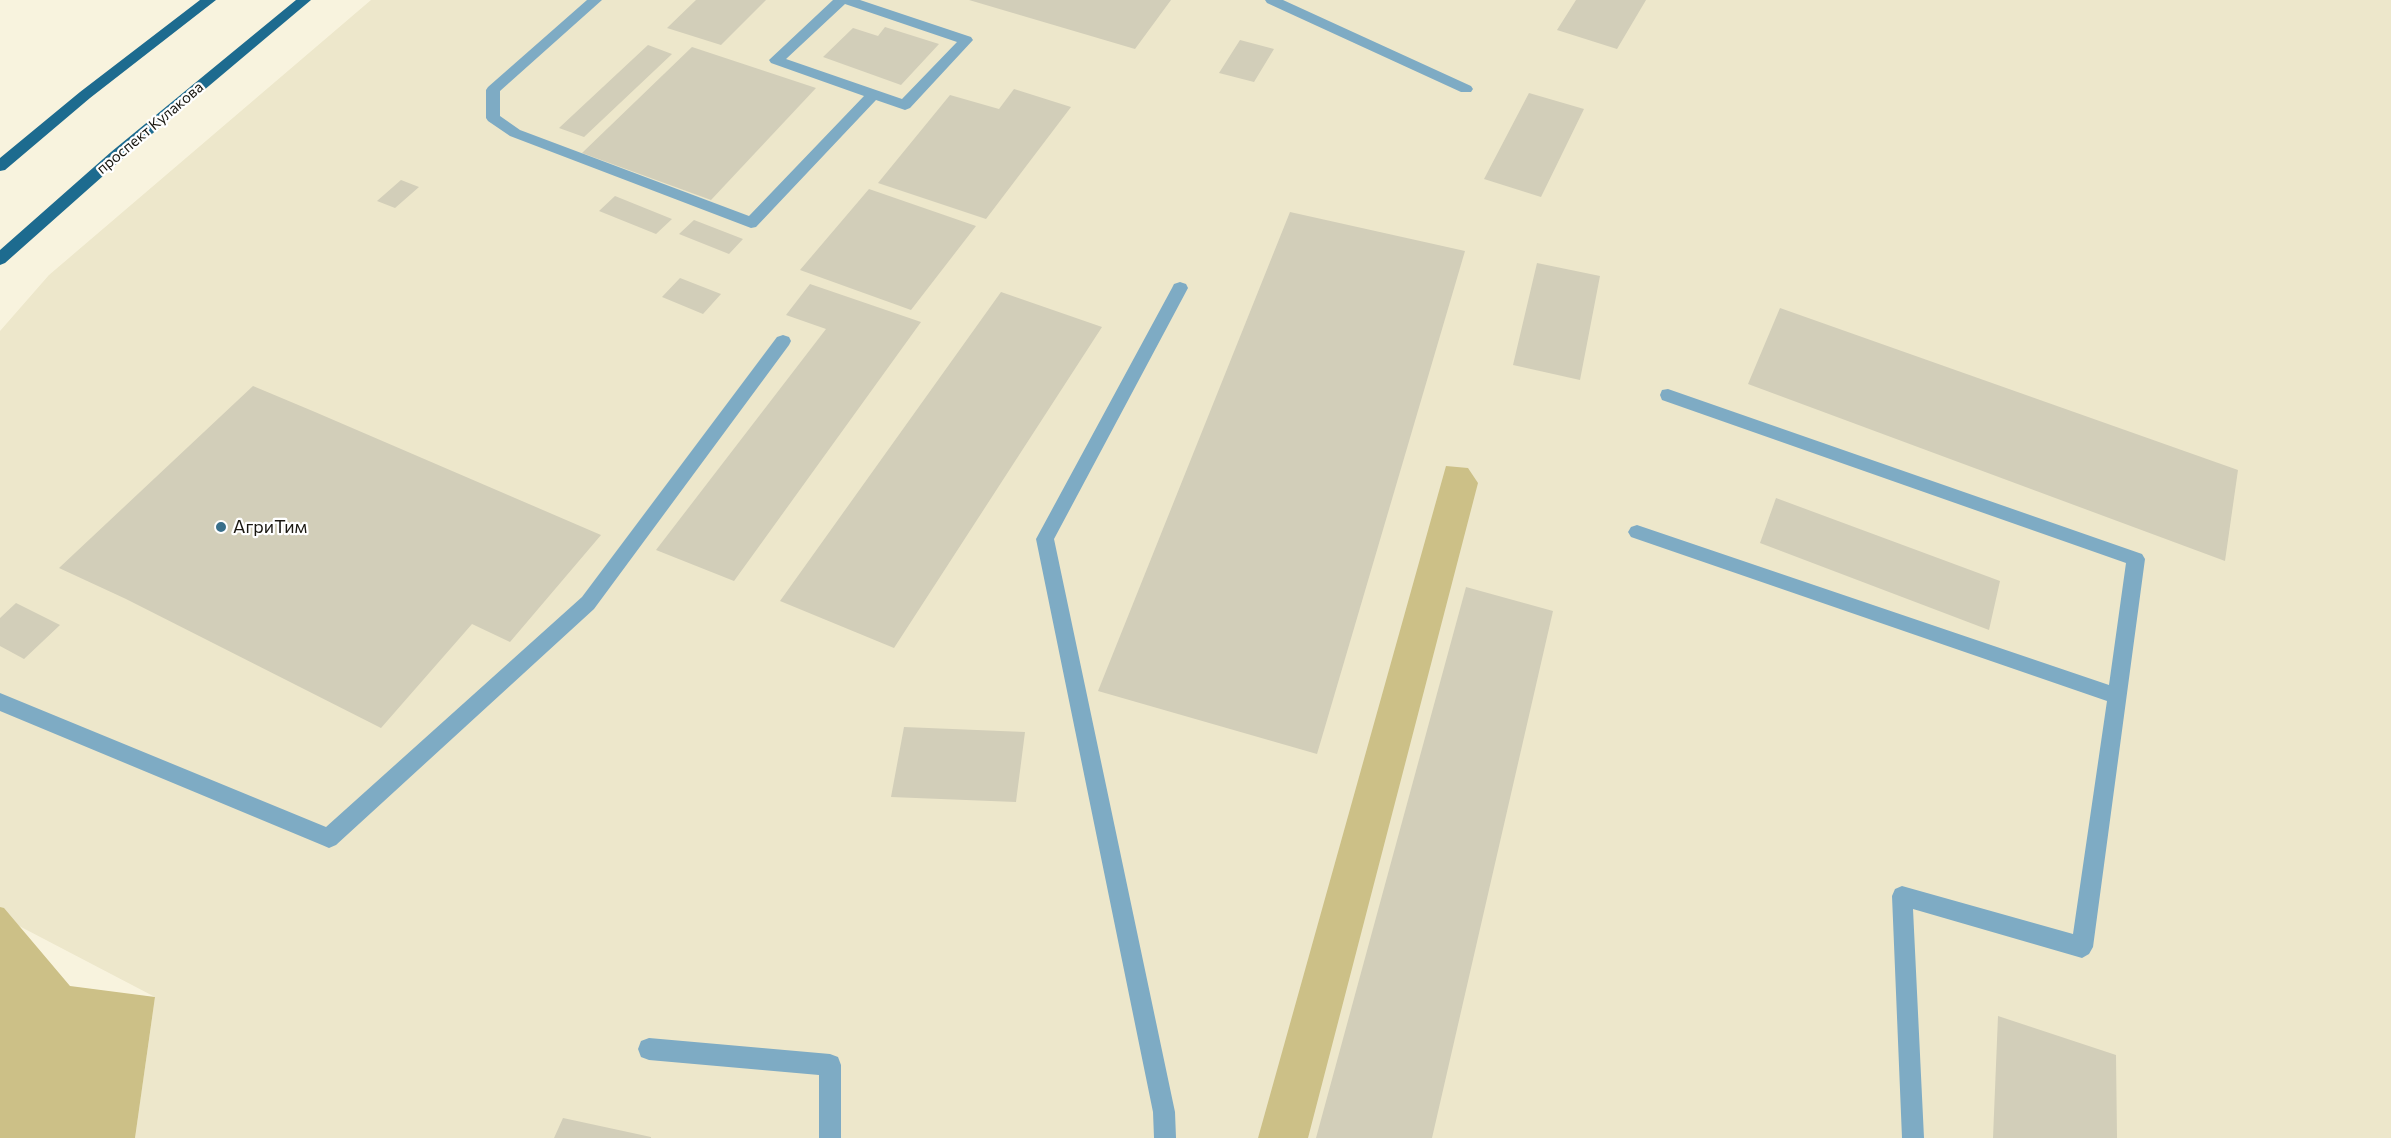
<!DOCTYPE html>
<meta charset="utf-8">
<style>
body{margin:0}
canvas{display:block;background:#f8f3de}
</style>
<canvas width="2391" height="1138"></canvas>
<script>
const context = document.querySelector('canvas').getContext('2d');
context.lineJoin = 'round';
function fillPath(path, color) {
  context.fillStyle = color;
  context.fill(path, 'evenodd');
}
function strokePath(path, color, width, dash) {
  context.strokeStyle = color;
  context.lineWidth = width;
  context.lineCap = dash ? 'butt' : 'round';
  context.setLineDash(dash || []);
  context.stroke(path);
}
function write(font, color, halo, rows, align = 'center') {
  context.font = font + ' Commissioner,sans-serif';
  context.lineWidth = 4.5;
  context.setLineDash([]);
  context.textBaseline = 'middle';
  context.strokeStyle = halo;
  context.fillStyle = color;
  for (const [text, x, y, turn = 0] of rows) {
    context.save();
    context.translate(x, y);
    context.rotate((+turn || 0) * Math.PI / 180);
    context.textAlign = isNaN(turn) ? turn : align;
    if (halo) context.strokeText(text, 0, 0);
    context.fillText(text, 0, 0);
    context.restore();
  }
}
const built = new Path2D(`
 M 371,0 L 2391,0 L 2391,1138 L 135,1138 L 155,997 L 0,916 L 0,331 L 49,275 Z`);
const forest = new Path2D(`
 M 1446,466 L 1468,468 L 1478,483 L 1308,1138 L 1258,1138 Z
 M 0,907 L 4,908 L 70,986 L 155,997 L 135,1138 L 0,1138 Z`);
const building = new Path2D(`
 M 696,0 L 766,0 L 721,45 L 667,28 Z
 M 969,0 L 1171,0 L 1135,49 Z
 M 1576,0 L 1646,0 L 1617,49 L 1557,30 Z
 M 885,27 L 939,44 L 901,85 L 823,57 L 853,28 L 878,36 Z
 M 1240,40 L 1274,49 L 1254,82 L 1219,73 Z
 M 648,45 L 672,54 L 584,137 L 559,128 Z
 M 692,47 L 816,88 L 711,200 L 582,153 Z
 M 1014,89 L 1071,107 L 986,219 L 878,183 L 950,95 L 999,109 Z
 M 1529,93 L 1584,109 L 1541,197 L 1484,179 Z
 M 401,180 L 419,187 L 395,208 L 377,201 Z
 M 869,189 L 976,226 L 911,310 L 800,270 Z
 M 615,196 L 672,219 L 656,234 L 599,211 Z
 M 1290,212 L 1465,251 L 1317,754 L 1098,691 Z
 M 694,220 L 743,239 L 729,254 L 679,234 Z
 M 1537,263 L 1600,276 L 1580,380 L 1513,365 Z
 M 680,278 L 721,294 L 703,314 L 662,297 Z
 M 810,284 L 921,322 L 734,581 L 656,550 L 826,329 L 786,315 Z
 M 1001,292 L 1102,327 L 894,648 L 780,601 Z
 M 1780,308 L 2238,470 L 2225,561 L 1748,384 Z
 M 253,386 L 315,412 L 601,535 L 510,642 L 472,624 L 381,728 L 126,599 L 59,568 Z
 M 1776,498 L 2000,581 L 1989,630 L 1760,543 Z
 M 1466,587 L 1553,611 L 1432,1138 L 1316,1138 Z
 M 16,603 L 60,625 L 24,659 L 0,646 L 0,618 Z
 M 904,727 L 1025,732 L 1016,802 L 891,797 Z
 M 1998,1016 L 2116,1055 L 2117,1138 L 1993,1138 Z
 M 563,1118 L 651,1137 L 651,1138 L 554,1138 Z`);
const service = new Path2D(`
 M 587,0 L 602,0 L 500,91 L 500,116 L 520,130 L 749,216 L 864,96 L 771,63 L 769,60 L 833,0 L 860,0 L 971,37 L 973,40 L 910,108 L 905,110 L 876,100 L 756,227 L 751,228 L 510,136 L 488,121 L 486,118 L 486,90 L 488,87 ZM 845,4 L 957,42 L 902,99 L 786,59 Z
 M 1265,0 L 1283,0 L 1471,86 L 1473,89 L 1471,92 L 1461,92 L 1267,3 Z
 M 1180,282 L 1186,284 L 1188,288 L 1054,539 L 1175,1112 L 1176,1138 L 1154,1138 L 1153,1112 L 1036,539 L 1172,288 L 1174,284 Z
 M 783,335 L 789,337 L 791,341 L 789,345 L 594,609 L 336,845 L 329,848 L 322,845 L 0,711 L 0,693 L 326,827 L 582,597 L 777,337 Z
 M 1668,389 L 2142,554 L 2145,559 L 2093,947 L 2089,954 L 2082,958 L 1913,909 L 1924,1138 L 1902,1138 L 1892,896 L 1895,889 L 1902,886 L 2073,934 L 2107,701 L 1631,537 L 1628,532 L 1631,527 L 1637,525 L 2109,685 L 2126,563 L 1662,400 L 1660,395 L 1662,390 Z
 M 649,1038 L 830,1054 L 838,1057 L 841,1065 L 841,1138 L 819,1138 L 819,1075 L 649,1060 L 641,1057 L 638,1049 L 641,1041 Z`);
const primary = new Path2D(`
 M 200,0 L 216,0 L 90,98 L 5,170 L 0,171 L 0,158 L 80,92 Z
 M 296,0 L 311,0 L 121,160 L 5,263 L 0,265 L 0,250 L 111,152 Z`);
const markers = [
 [221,527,6,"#396f8a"]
];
const farStreetnames = [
 ["проспект Кулакова",150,128,-40]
];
const poiNames = [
 ["АгриТим",233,527]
];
fillPath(built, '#ede7cb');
fillPath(forest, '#ccc087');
fillPath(building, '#d2ceb9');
fillPath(service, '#7eabc4');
fillPath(primary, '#1d6b8f');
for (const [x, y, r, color] of markers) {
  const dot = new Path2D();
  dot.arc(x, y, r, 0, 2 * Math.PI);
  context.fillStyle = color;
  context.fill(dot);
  strokePath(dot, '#fff', 2);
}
write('15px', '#191710', '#fff', farStreetnames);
write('18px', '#191710', '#fff', poiNames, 'left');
</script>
